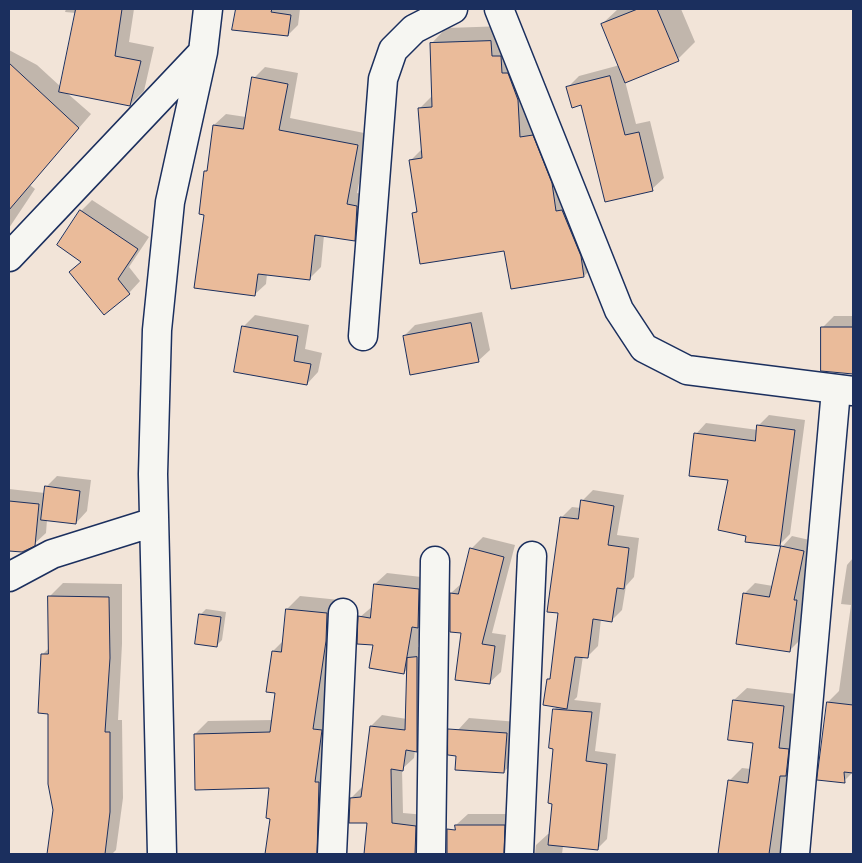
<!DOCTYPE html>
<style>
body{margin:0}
#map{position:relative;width:862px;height:863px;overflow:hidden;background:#f2e4d8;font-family:Kalam,sans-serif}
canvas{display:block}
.frame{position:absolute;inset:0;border:10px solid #1b2f5e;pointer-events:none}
</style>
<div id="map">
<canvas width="862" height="863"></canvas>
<div class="frame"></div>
</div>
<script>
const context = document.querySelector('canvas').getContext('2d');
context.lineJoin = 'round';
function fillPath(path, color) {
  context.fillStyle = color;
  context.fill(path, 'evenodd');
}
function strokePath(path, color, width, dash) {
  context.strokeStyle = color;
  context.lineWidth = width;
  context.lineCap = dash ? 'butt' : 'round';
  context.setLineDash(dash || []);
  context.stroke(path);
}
const shadow = new Path2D(`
 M 66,9 L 134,9 L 129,42 L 154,47 L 144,91 L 130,105 L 67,93 L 91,114 L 30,185 L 35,189 L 9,228 L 9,166 L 12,167 L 37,136 L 9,121 L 9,50 L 37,65 L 61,87 L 76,13 L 65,12 Z
 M 237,9 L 300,9 L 298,25 L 288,35 L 234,29 Z
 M 618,9 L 681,9 L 695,42 L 678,59 L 625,81 L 636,124 L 650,121 L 664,178 L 652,189 L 568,87 L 579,76 L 620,65 L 602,24 Z
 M 506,26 L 599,261 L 584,276 L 505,249 L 413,214 L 418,209 L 411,160 L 423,148 L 420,108 L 433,95 L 431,44 L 446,28 Z
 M 265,67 L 298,73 L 290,118 L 369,134 L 357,193 L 368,195 L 366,229 L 354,240 L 324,235 L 321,267 L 310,278 L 267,274 L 266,284 L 254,295 L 205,214 L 205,172 L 209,168 L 214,125 L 226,114 L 246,117 L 254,78 Z
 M 92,200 L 149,237 L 129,267 L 140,281 L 129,293 L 71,272 L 82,261 L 81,211 Z
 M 482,312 L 490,350 L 478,361 L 404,336 L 415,325 Z
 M 255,315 L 309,325 L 305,349 L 322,353 L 318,372 L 307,384 L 244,326 Z
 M 834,316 L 853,316 L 853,373 L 823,370 L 823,327 Z
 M 769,415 L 805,420 L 790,534 L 779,545 L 748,535 L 729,479 L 696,434 L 706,423 L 758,430 L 758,426 Z
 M 57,476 L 91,480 L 87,511 L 76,523 L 47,520 L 46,533 L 34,544 L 21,551 L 9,550 L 9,489 L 45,493 L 46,487 Z
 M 593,490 L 624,495 L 617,535 L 639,538 L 634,577 L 626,586 L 622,610 L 612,620 L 601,619 L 598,646 L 587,657 L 583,656 L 577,697 L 574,700 L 601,703 L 595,751 L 616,754 L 607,839 L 597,849 L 563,846 L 562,854 L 535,854 L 536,845 L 548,834 L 550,834 L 554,803 L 555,709 L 557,706 L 548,680 L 551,677 L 559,612 L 561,518 L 572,507 L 581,508 L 582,501 Z
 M 792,536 L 814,541 L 804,590 L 807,590 L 800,640 L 789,651 L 744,594 L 755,583 L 773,586 L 782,547 Z
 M 483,537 L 515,545 L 492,633 L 506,635 L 501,672 L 489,683 L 462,632 L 451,593 L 463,582 L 471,549 Z
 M 853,558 L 853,772 L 844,781 L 828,702 L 839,691 L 851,605 L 841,604 L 847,565 Z
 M 387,573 L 430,578 L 418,647 L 428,647 L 427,739 L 415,750 L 414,758 L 402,769 L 403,813 L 426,815 L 426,854 L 365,854 L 368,821 L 351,798 L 362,787 L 371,726 L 382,715 L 407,719 L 408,668 L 404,673 L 374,644 L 360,617 L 373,606 L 375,584 Z
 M 63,583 L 122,584 L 122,644 L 118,720 L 122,720 L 123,798 L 116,850 L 112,854 L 49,854 L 54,810 L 49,713 L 43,654 L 49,648 L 50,596 Z
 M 300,596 L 340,600 L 328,854 L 266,854 L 272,817 L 270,786 L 195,734 L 208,721 L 273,720 L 277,692 L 273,651 L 284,640 L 287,609 Z
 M 206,609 L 226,612 L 222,640 L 217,645 L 200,615 Z
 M 747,688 L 796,694 L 791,736 L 801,737 L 791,769 L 783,831 L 786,831 L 783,854 L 719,854 L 729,781 L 742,768 L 751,769 L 754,742 L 734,700 Z
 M 469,718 L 518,722 L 515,760 L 504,772 L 458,730 Z
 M 468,814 L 516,814 L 521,854 L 456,854 L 456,825 Z`);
const building = new Path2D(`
 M 76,9 L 122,9 L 115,56 L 141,61 L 130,106 L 59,92 Z
 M 236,9 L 272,9 L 271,12 L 291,15 L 288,36 L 232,30 Z
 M 638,9 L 657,9 L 679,61 L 625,83 L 601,24 Z
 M 491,41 L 492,56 L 501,56 L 502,73 L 508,73 L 518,100 L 520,137 L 533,135 L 552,183 L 556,211 L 562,210 L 581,256 L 584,277 L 511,289 L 504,251 L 420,264 L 412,213 L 417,212 L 409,160 L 422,158 L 418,108 L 432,107 L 430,43 Z
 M 9,63 L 79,128 L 9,210 Z
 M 610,76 L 625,135 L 639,132 L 653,191 L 605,202 L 581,105 L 572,108 L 566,87 Z
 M 252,77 L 288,84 L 279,130 L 358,145 L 347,204 L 357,206 L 355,241 L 315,235 L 310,280 L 258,274 L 255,296 L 194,288 L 204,215 L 199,214 L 204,171 L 207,171 L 213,125 L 243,129 Z
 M 80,210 L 138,249 L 118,279 L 130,294 L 104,315 L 69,272 L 81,262 L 57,245 Z
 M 471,323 L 479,362 L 410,375 L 403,336 Z
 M 242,326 L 298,336 L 294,361 L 311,364 L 307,385 L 234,372 Z
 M 821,327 L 853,327 L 853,374 L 821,371 Z
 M 757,425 L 795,430 L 780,546 L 745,542 L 746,536 L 718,530 L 728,480 L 689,476 L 694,433 L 755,441 Z
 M 45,486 L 80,491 L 76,524 L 41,520 Z
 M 581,500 L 614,506 L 608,545 L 629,548 L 624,589 L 617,588 L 612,622 L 593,619 L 588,658 L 575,657 L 567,709 L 543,705 L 547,679 L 550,679 L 558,613 L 547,612 L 560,517 L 578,519 Z
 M 9,501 L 39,504 L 35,546 L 22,552 L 9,551 Z
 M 781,546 L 804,551 L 794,600 L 797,600 L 790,652 L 736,644 L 743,593 L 769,597 Z
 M 470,548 L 504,557 L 482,644 L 495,646 L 490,684 L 455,680 L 461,633 L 450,632 L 450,593 L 458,594 Z
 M 374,584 L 419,589 L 418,628 L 412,627 L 404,674 L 369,668 L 373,645 L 357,644 L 358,616 L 370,618 Z
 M 48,596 L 109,597 L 110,658 L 105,732 L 110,732 L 110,812 L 105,854 L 47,854 L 53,810 L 48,784 L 48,714 L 38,713 L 41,654 L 48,654 Z
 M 286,609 L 327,613 L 326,641 L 313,729 L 322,730 L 315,782 L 319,782 L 317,854 L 265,854 L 270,819 L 266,818 L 269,788 L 195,790 L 194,734 L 270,732 L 275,693 L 266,692 L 272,651 L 281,652 Z
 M 199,614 L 221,617 L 217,647 L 195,644 Z
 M 417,657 L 417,752 L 406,750 L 403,771 L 391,769 L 392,823 L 416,826 L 415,854 L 364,854 L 367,823 L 349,823 L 350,798 L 361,797 L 370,726 L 405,730 L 407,658 Z
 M 733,700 L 784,706 L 779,748 L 789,749 L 786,776 L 780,776 L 769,854 L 718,854 L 728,780 L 748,783 L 753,743 L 728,740 Z
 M 827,702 L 853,705 L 853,773 L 844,772 L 845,783 L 817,780 Z
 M 553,709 L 592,712 L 586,761 L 607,764 L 598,850 L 548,845 L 552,804 L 548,803 L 553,749 L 549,748 Z
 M 448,729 L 507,733 L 504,773 L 455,770 L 456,756 L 448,755 Z
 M 455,825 L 505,825 L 504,854 L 447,854 L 447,829 L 455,830 Z`);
const minor = new Path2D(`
 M 499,9 L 619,310 L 644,348 L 687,370 L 853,391
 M 9,257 L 203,52
 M 363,336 L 383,79 L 393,50 L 414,29 L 453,9
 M 9,577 L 52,554 L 154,522
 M 162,854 L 153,474 L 157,330 L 170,202 L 203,52 L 208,9
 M 332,854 L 343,613
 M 431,854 L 435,561
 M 519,854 L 532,556
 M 795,854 L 836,390`);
fillPath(shadow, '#0003');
fillPath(building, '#eabb9a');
strokePath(building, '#1b2f5e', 1);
strokePath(minor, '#1b2f5e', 31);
strokePath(minor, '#f6f6f2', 28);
</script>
